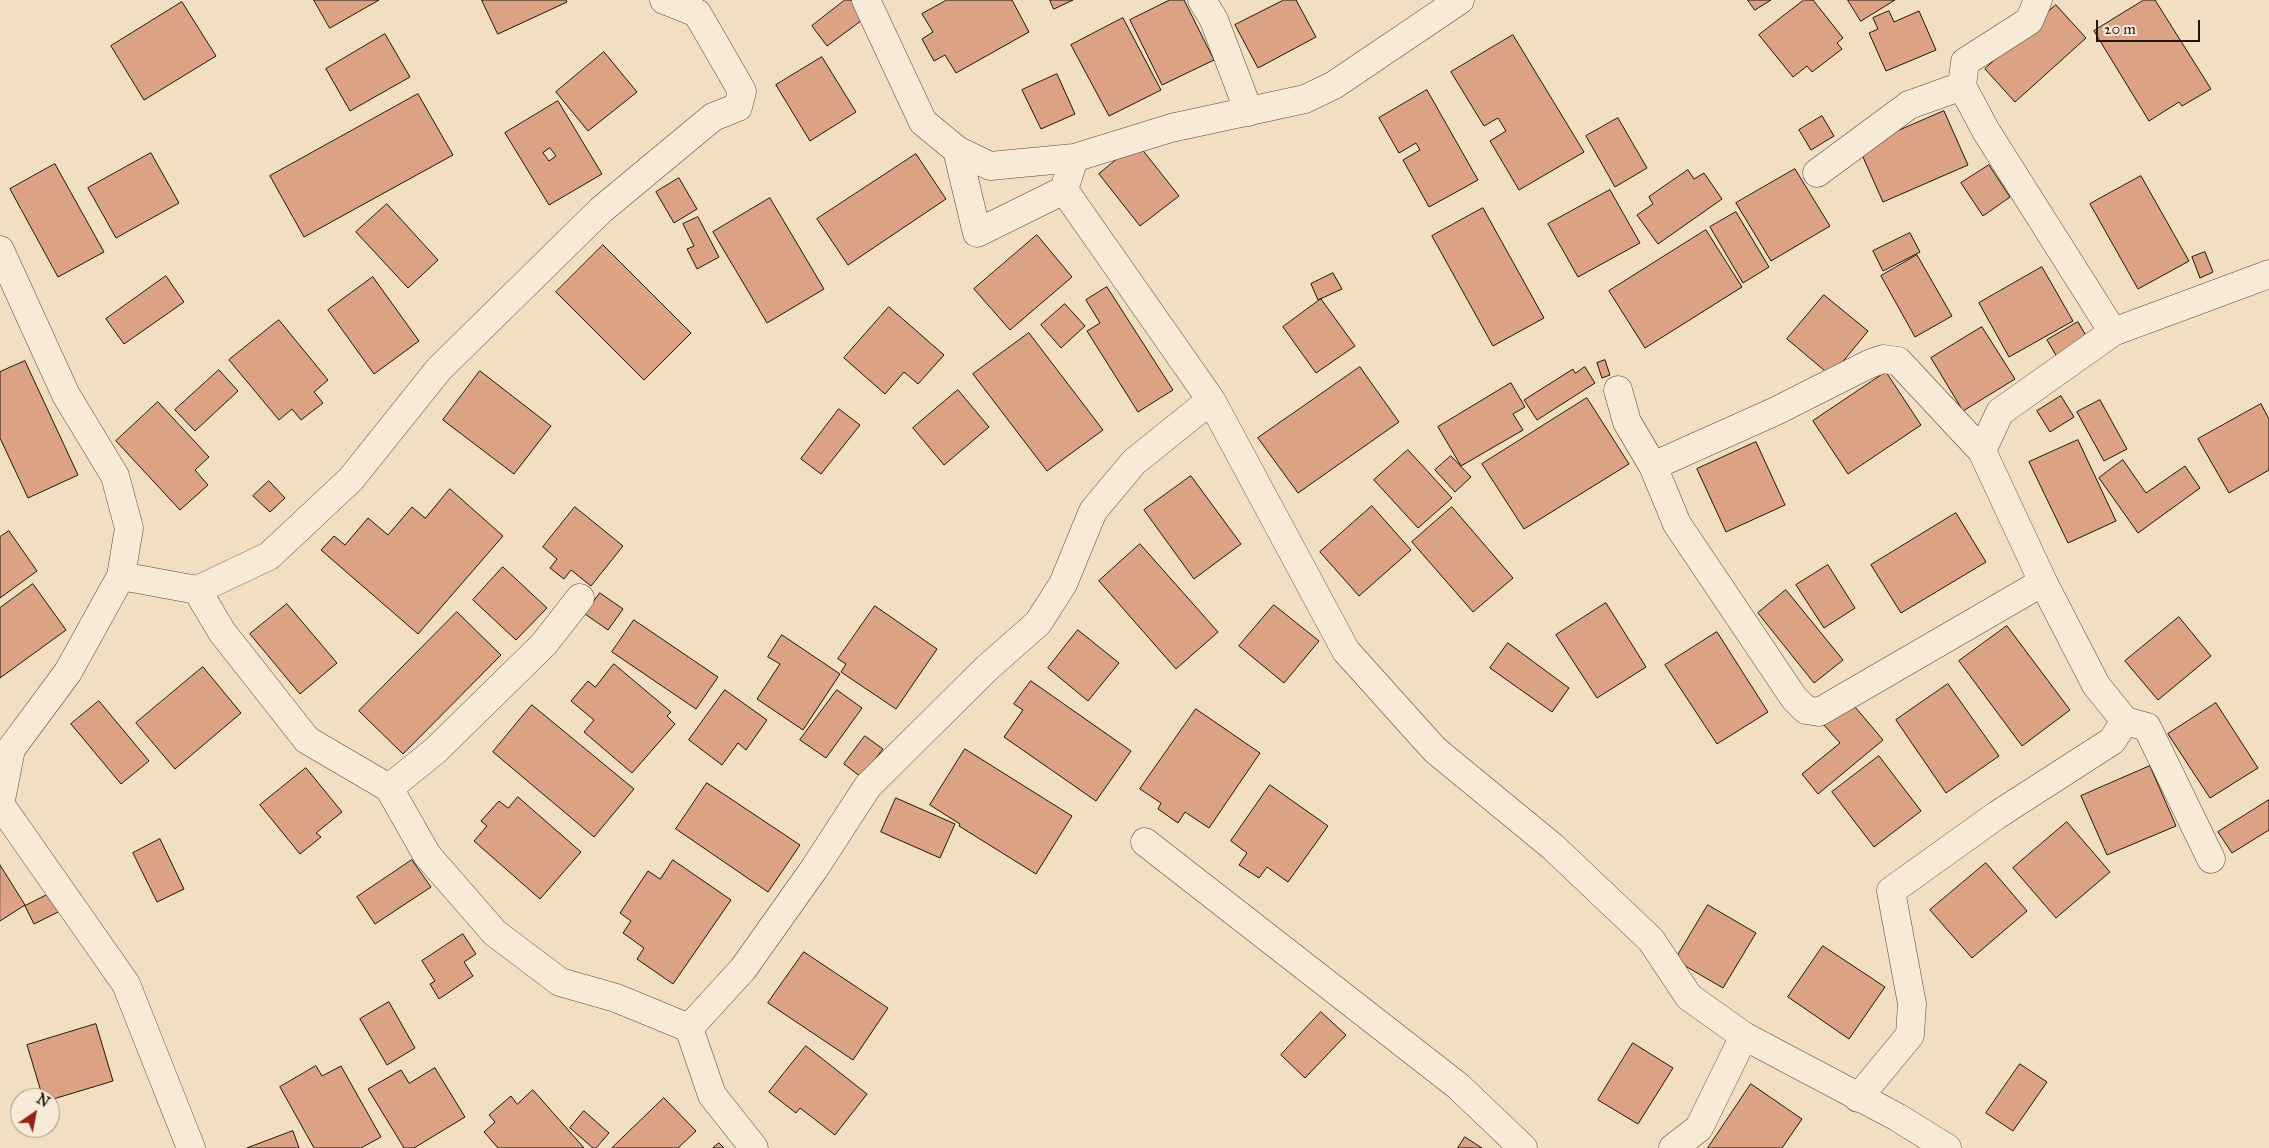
<!DOCTYPE html>
<style>
body{margin:0}
#map{position:relative;width:2269px;height:1148px;overflow:hidden;background:#f2dfc1;font-family:"IM FELL Great Primer",serif}
canvas{display:block}
.north{position:absolute;left:10px;top:1088px;width:50px;height:50px;box-sizing:border-box;background:#f7ead7;border:1px solid #a19586;border-radius:50%;rotate:33deg;font-size:14px;font-weight:700;line-height:20px;text-align:center;color:#20150d}
.north::after{content:'';display:block;margin:auto;width:18px;height:22px;background:#8f2418;clip-path:polygon(50% 0,100% 100%,50% 72%,0 100%)}
.scale{position:absolute;left:2096px;top:20px;width:104px;height:22px;box-sizing:border-box;border:2px solid #20150d;border-top:0;padding-left:6px;font-size:15px;line-height:18px;white-space:nowrap;color:#20150d;-webkit-text-stroke:4px #f7ead7;paint-order:stroke}
</style>
<div id="map">
<canvas width="2269" height="1148"></canvas>
<div class="north">N</div>
<div class="scale">20 m</div>
</div>
<script>
const context = document.querySelector('canvas').getContext('2d');
context.lineJoin = 'round';
function fillPath(path, color) {
  context.fillStyle = color;
  context.fill(path, 'evenodd');
}
function strokePath(path, color, width, dash) {
  context.strokeStyle = color;
  context.lineWidth = width;
  context.lineCap = dash ? 'butt' : 'round';
  context.setLineDash(dash || []);
  context.stroke(path);
}
const building = new Path2D(`
 M 314,0 L 379,0 L 330,28 Z
 M 482,0 L 566,0 L 567,2 L 498,34 Z
 M 845,0 L 852,0 L 865,18 L 827,46 L 812,26 Z
 M 947,0 L 1012,0 L 1029,32 L 956,73 L 945,55 L 934,61 L 922,39 L 933,32 L 922,14 Z
 M 1050,0 L 1073,0 L 1054,9 Z
 M 1170,0 L 1184,0 L 1214,60 L 1162,85 L 1130,20 Z
 M 1284,0 L 1296,0 L 1316,37 L 1258,68 L 1235,25 Z
 M 1748,0 L 1771,0 L 1755,10 Z
 M 1804,0 L 1813,0 L 1843,38 L 1837,43 L 1842,49 L 1812,72 L 1807,66 L 1793,77 L 1759,35 Z
 M 1848,0 L 1895,0 L 1861,21 Z
 M 2144,0 L 2155,0 L 2211,89 L 2182,106 L 2179,102 L 2149,121 L 2094,31 Z
 M 182,2 L 216,56 L 144,100 L 111,46 Z
 M 2056,5 L 2086,38 L 2015,102 L 1985,69 Z
 M 1889,11 L 1894,22 L 1919,11 L 1936,50 L 1886,71 L 1869,33 L 1878,29 L 1873,18 Z
 M 1123,18 L 1161,90 L 1109,116 L 1071,45 Z
 M 385,34 L 410,77 L 350,111 L 326,69 Z
 M 1513,35 L 1584,152 L 1519,190 L 1490,141 L 1506,131 L 1498,118 L 1484,126 L 1451,72 Z
 M 604,52 L 637,92 L 588,131 L 556,92 Z
 M 822,57 L 856,112 L 810,141 L 776,85 Z
 M 1057,74 L 1075,114 L 1041,129 L 1022,90 Z
 M 1427,90 L 1478,180 L 1429,207 L 1403,160 L 1420,150 L 1416,143 L 1399,153 L 1379,118 Z
 M 418,94 L 453,155 L 304,237 L 270,176 Z
 M 558,101 L 602,174 L 549,205 L 505,133 ZM 550,148 L 556,156 L 549,161 L 543,153 Z
 M 1944,111 L 1968,165 L 1883,202 L 1859,148 Z
 M 1822,116 L 1834,136 L 1811,150 L 1799,130 Z
 M 1618,118 L 1647,168 L 1615,187 L 1586,136 Z
 M 1137,143 L 1179,196 L 1140,226 L 1099,174 Z
 M 151,153 L 179,203 L 116,238 L 88,188 Z
 M 916,154 L 946,199 L 848,265 L 817,219 Z
 M 55,164 L 104,252 L 58,277 L 10,189 Z
 M 1989,165 L 2010,197 L 1983,216 L 1961,183 Z
 M 1795,169 L 1830,226 L 1771,261 L 1736,203 Z
 M 1688,170 L 1694,179 L 1704,173 L 1722,199 L 1658,244 L 1637,215 L 1653,204 L 1649,197 Z
 M 2141,176 L 2189,261 L 2138,289 L 2090,204 Z
 M 679,178 L 697,209 L 674,223 L 656,192 Z
 M 1610,190 L 1640,243 L 1578,277 L 1548,224 Z
 M 770,198 L 824,289 L 767,323 L 713,232 Z
 M 387,204 L 438,260 L 408,288 L 356,232 Z
 M 1483,208 L 1544,318 L 1493,346 L 1432,236 Z
 M 1736,212 L 1769,267 L 1743,283 L 1710,227 Z
 M 698,217 L 719,257 L 697,269 L 687,249 L 694,246 L 683,224 Z
 M 1706,230 L 1742,287 L 1645,348 L 1609,291 Z
 M 1910,233 L 1920,252 L 1883,271 L 1873,251 Z
 M 1037,235 L 1072,277 L 1010,330 L 974,289 Z
 M 603,245 L 691,333 L 644,380 L 556,292 Z
 M 2205,252 L 2213,272 L 2200,278 L 2192,257 Z
 M 1917,255 L 1952,316 L 1915,337 L 1881,276 Z
 M 2042,267 L 2073,321 L 2009,357 L 1979,303 Z
 M 1333,273 L 1342,289 L 1318,300 L 1311,284 Z
 M 166,276 L 184,302 L 124,344 L 106,319 Z
 M 373,277 L 419,341 L 374,374 L 328,310 Z
 M 1107,287 L 1173,390 L 1138,412 L 1087,331 L 1100,323 L 1086,300 Z
 M 1824,295 L 1868,331 L 1831,376 L 1787,339 Z
 M 1321,299 L 1355,346 L 1316,373 L 1283,327 Z
 M 1065,304 L 1085,326 L 1061,348 L 1041,325 Z
 M 889,307 L 944,355 L 918,384 L 904,372 L 885,394 L 844,358 Z
 M 279,320 L 328,380 L 314,392 L 323,403 L 301,420 L 292,409 L 279,420 L 229,360 Z
 M 2078,322 L 2088,339 L 2057,357 L 2047,340 Z
 M 1982,327 L 2015,379 L 1963,411 L 1931,358 Z
 M 1029,333 L 1103,430 L 1047,471 L 973,374 Z
 M 1605,360 L 1610,375 L 1602,378 L 1597,363 Z
 M 25,361 L 78,475 L 28,498 L 0,438 L 0,372 Z
 M 1360,367 L 1399,422 L 1298,493 L 1258,438 Z
 M 1585,367 L 1595,383 L 1537,420 L 1524,400 L 1573,369 L 1575,373 Z
 M 219,370 L 238,391 L 195,431 L 175,410 Z
 M 480,371 L 551,426 L 514,474 L 443,420 Z
 M 1886,372 L 1921,425 L 1848,474 L 1813,421 Z
 M 1511,383 L 1525,407 L 1513,414 L 1523,430 L 1461,466 L 1438,427 Z
 M 958,390 L 989,427 L 944,465 L 913,428 Z
 M 2061,396 L 2074,417 L 2050,432 L 2037,411 Z
 M 1587,398 L 1629,464 L 1524,529 L 1482,464 Z
 M 2100,400 L 2127,449 L 2104,461 L 2077,412 Z
 M 158,402 L 209,457 L 195,470 L 208,485 L 180,510 L 116,441 Z
 M 2261,404 L 2269,419 L 2269,470 L 2229,493 L 2198,439 Z
 M 839,409 L 860,425 L 821,474 L 801,459 Z
 M 2078,440 L 2116,521 L 2068,543 L 2029,462 Z
 M 1756,442 L 1785,505 L 1726,532 L 1697,469 Z
 M 1408,450 L 1452,498 L 1418,528 L 1374,480 Z
 M 1451,456 L 1471,477 L 1455,492 L 1435,470 Z
 M 2123,460 L 2146,493 L 2185,466 L 2200,488 L 2138,533 L 2099,478 Z
 M 1191,476 L 1241,544 L 1194,579 L 1144,510 Z
 M 269,481 L 285,498 L 270,512 L 253,496 Z
 M 450,489 L 503,536 L 418,634 L 321,550 L 334,536 L 345,545 L 368,518 L 388,535 L 412,507 L 425,518 Z
 M 1372,506 L 1411,550 L 1359,596 L 1320,552 Z
 M 575,507 L 623,546 L 591,586 L 571,570 L 564,579 L 550,568 L 557,559 L 543,547 Z
 M 1452,507 L 1513,578 L 1473,612 L 1412,542 Z
 M 1956,513 L 1986,562 L 1901,613 L 1871,565 Z
 M 9,531 L 37,571 L 0,598 L 0,537 Z
 M 1140,544 L 1218,632 L 1176,669 L 1099,581 Z
 M 1828,565 L 1855,608 L 1824,628 L 1796,585 Z
 M 503,567 L 547,608 L 516,640 L 473,600 Z
 M 33,584 L 66,630 L 0,678 L 0,608 Z
 M 1786,590 L 1843,660 L 1814,683 L 1758,613 Z
 M 600,593 L 623,609 L 608,630 L 585,614 Z
 M 1606,603 L 1646,667 L 1597,698 L 1556,635 Z
 M 287,604 L 337,663 L 300,694 L 250,634 Z
 M 1274,605 L 1319,641 L 1284,683 L 1239,646 Z
 M 875,606 L 937,649 L 896,709 L 841,672 L 846,664 L 838,659 Z
 M 457,612 L 501,655 L 403,754 L 359,711 Z
 M 2179,617 L 2211,656 L 2158,700 L 2125,661 Z
 M 634,620 L 718,677 L 696,709 L 612,652 Z
 M 2007,626 L 2070,710 L 2022,746 L 1959,661 Z
 M 1078,630 L 1119,663 L 1088,701 L 1048,668 Z
 M 1717,632 L 1768,712 L 1717,744 L 1665,665 Z
 M 782,635 L 840,674 L 803,730 L 757,699 L 780,664 L 768,657 Z
 M 1508,643 L 1569,688 L 1552,712 L 1490,668 Z
 M 614,664 L 671,712 L 667,716 L 675,724 L 632,773 L 584,732 L 594,720 L 571,701 L 588,681 L 595,687 Z
 M 203,667 L 241,713 L 175,769 L 136,723 Z
 M 1031,681 L 1131,751 L 1096,801 L 1004,737 L 1023,710 L 1014,704 Z
 M 1948,684 L 1999,756 L 1946,793 L 1896,720 Z
 M 725,690 L 767,720 L 746,750 L 738,743 L 722,765 L 689,740 Z
 M 837,690 L 862,708 L 826,758 L 800,740 Z
 M 99,701 L 149,761 L 121,784 L 71,724 Z
 M 1850,701 L 1883,740 L 1818,794 L 1802,774 L 1840,743 L 1823,724 Z
 M 2216,703 L 2258,768 L 2210,798 L 2168,734 Z
 M 532,705 L 634,789 L 594,837 L 493,752 Z
 M 1196,709 L 1260,753 L 1209,828 L 1185,812 L 1178,823 L 1158,809 L 1161,803 L 1140,789 Z
 M 865,736 L 883,749 L 861,777 L 844,764 Z
 M 965,749 L 1072,816 L 1036,874 L 959,826 L 960,824 L 930,805 Z
 M 1879,756 L 1921,811 L 1874,847 L 1832,792 Z
 M 2150,766 L 2176,826 L 2107,855 L 2081,796 Z
 M 306,768 L 342,812 L 316,833 L 321,837 L 300,854 L 260,805 Z
 M 707,783 L 800,845 L 768,892 L 676,829 Z
 M 1270,785 L 1328,826 L 1288,882 L 1267,867 L 1259,878 L 1239,865 L 1247,853 L 1231,841 Z
 M 518,797 L 581,852 L 540,899 L 474,841 L 487,826 L 481,821 L 499,801 L 508,808 Z
 M 896,798 L 955,824 L 940,858 L 881,832 Z
 M 2269,800 L 2269,830 L 2232,853 L 2218,832 Z
 M 2067,822 L 2110,872 L 2056,918 L 2013,868 Z
 M 160,839 L 184,889 L 157,902 L 133,853 Z
 M 412,860 L 431,887 L 375,924 L 357,897 Z
 M 673,860 L 731,900 L 673,984 L 637,959 L 644,948 L 623,933 L 631,921 L 620,913 L 648,871 L 660,879 Z
 M 1986,863 L 2027,911 L 1972,958 L 1930,910 Z
 M 0,865 L 25,905 L 0,921 Z
 M 51,893 L 60,911 L 34,924 L 25,906 Z
 M 1708,905 L 1756,933 L 1723,988 L 1675,960 Z
 M 463,934 L 476,954 L 464,962 L 473,976 L 439,999 L 430,984 L 435,981 L 422,961 Z
 M 1823,946 L 1885,987 L 1849,1039 L 1788,997 Z
 M 804,952 L 888,1008 L 853,1060 L 768,1003 Z
 M 389,1002 L 415,1048 L 387,1065 L 360,1019 Z
 M 1321,1012 L 1346,1035 L 1305,1078 L 1281,1055 Z
 M 96,1024 L 113,1081 L 50,1100 L 50,1098 L 43,1098 L 27,1045 Z
 M 1633,1043 L 1673,1068 L 1638,1124 L 1598,1100 Z
 M 806,1046 L 867,1094 L 835,1135 L 800,1108 L 796,1113 L 769,1092 Z
 M 2020,1064 L 2047,1082 L 2013,1131 L 1986,1113 Z
 M 316,1066 L 322,1076 L 341,1066 L 381,1137 L 361,1148 L 314,1148 L 280,1087 Z
 M 435,1068 L 465,1117 L 414,1148 L 404,1148 L 368,1089 L 401,1070 L 409,1083 Z
 M 1751,1084 L 1802,1119 L 1782,1148 L 1708,1148 Z
 M 533,1090 L 584,1148 L 498,1148 L 484,1132 L 495,1122 L 489,1115 L 511,1096 L 517,1104 Z
 M 664,1098 L 696,1131 L 678,1148 L 612,1148 Z
 M 584,1111 L 609,1133 L 596,1148 L 593,1148 L 570,1128 Z
 M 293,1131 L 299,1148 L 247,1148 Z
 M 1465,1137 L 1482,1148 L 1458,1148 Z
 M 719,1143 L 724,1148 L 713,1148 Z`);
const street = new Path2D(`
 M 866,0 L 923,122 L 957,150 L 990,166 L 1074,158 L 1064,190 L 1211,400 L 1346,651 L 1435,750 L 1553,847 L 1651,940 L 1689,997 L 1744,1036 L 1897,1117 L 1947,1148
 M 1202,0 L 1214,20 L 1249,112
 M 2038,0 L 2029,21 L 1965,62 L 1962,86 L 1986,131 L 2113,332
 M 957,150 L 977,233 L 1064,190
 M 1074,158 L 1171,128 L 1305,99 L 1334,85 L 1460,0
 M 1817,173 L 1909,105 L 1962,86
 M 0,250 L 66,395 L 115,476 L 129,528 L 121,576 L 68,672 L 11,749 L 0,805
 M 1618,390 L 1627,422 L 1653,466 L 1677,524 L 1794,698 L 1806,710 L 1819,712 L 2043,582
 M 1982,451 L 2000,412 L 2113,332 L 2269,274
 M 1653,466 L 1776,411 L 1869,364 L 1883,359 L 1898,361 L 1982,451 L 2043,582 L 2096,685 L 2125,721 L 2147,727 L 2211,859
 M 121,576 L 197,590 L 269,556 L 351,479 L 439,369 L 601,210 L 713,117 L 738,107 L 742,91 L 697,13 L 664,0
 M 197,590 L 222,632 L 307,740 L 389,788 L 427,855 L 495,933 L 560,982 L 616,998 L 689,1028 L 712,1095 L 754,1148
 M 389,788 L 436,750 L 544,644 L 580,598
 M 0,804 L 126,984 L 191,1148
 M 1145,842 L 1458,1086 L 1523,1148
 M 689,1028 L 743,969 L 814,869 L 868,786 L 987,668 L 1038,623 L 1063,584 L 1093,511 L 1134,462 L 1211,400
 M 1858,1098 L 1910,1035 L 1912,1004 L 1891,891 L 1997,815 L 2112,741 L 2125,721
 M 1673,1148 L 1699,1128 L 1744,1036`);
fillPath(building, '#dca284');
strokePath(building, '#20150d', 1);
strokePath(street, '#54483a', 29);
strokePath(street, '#f7ead7', 28);
</script>
